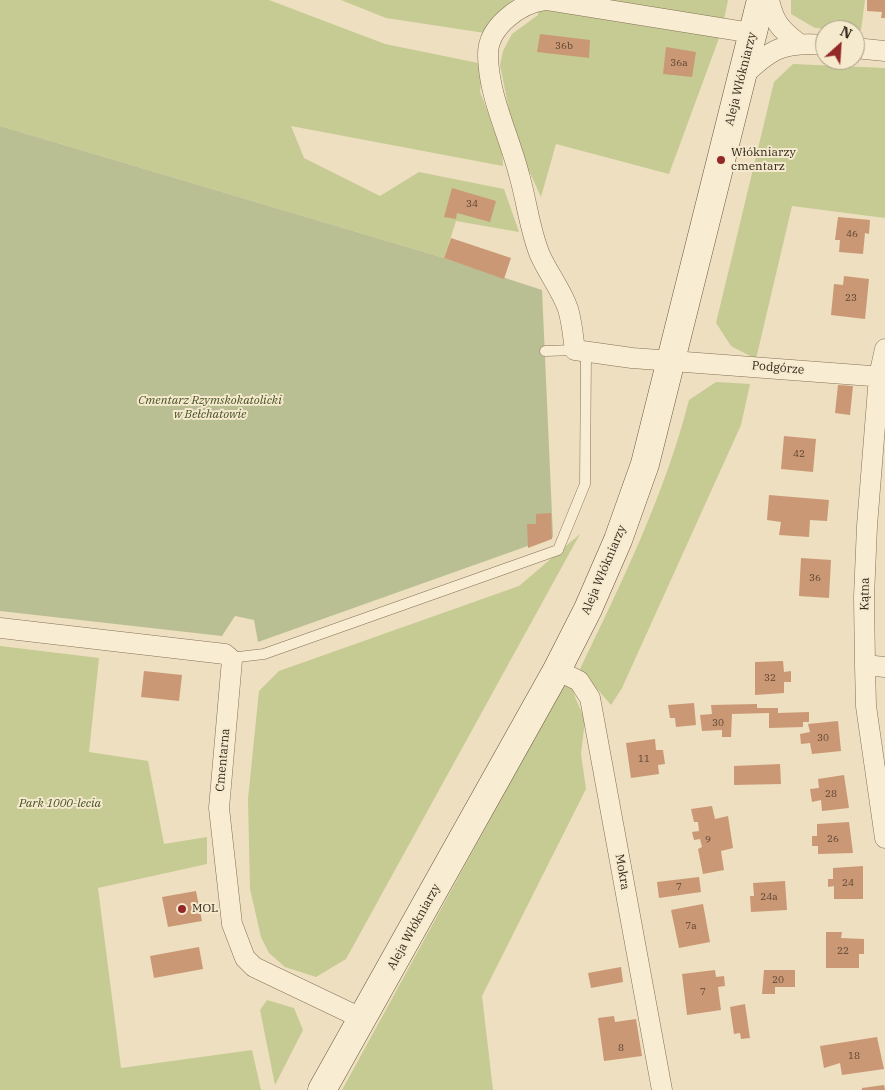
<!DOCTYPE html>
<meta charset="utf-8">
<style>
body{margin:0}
#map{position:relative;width:885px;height:1090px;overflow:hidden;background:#eddfbf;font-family:"IBM Plex Serif",serif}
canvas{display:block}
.north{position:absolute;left:815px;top:20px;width:50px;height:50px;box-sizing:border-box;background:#f5e9ce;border:1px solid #a89c87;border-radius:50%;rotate:26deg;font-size:14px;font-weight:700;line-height:20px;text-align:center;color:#35281c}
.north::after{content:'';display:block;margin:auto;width:18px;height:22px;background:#942829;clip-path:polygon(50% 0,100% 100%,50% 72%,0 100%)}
</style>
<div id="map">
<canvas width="885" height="1090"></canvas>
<div class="north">N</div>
</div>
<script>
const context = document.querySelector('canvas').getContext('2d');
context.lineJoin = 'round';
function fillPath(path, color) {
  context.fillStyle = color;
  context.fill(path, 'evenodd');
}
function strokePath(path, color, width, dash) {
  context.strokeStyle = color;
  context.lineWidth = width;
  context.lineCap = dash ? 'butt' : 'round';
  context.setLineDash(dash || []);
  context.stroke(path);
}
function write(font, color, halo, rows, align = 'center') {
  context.font = font + ' "IBM Plex Serif",serif';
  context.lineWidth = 4;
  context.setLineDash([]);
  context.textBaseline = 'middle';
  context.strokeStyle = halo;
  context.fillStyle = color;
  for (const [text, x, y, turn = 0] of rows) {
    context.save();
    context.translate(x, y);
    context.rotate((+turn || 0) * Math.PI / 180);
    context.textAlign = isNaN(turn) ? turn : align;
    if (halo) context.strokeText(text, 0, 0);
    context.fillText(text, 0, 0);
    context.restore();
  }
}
const green = new Path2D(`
 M 0,0 L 269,0 L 385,44 L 483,64 L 480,92 L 502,148 L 503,166 L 291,126 L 304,158 L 380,196 L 419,172 L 504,189 L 519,232 L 456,221 L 444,258 L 0,126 Z
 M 341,0 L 510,0 L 519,2 L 485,33 L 386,18 Z
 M 538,0 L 728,0 L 722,30 L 669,174 L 556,144 L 541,197 L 515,140 L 500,65 L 503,51 L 512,34 L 538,15 Z
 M 791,0 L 865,0 L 861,30 L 815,28 L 791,14 Z
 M 793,64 L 885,68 L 885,218 L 792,206 L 756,359 L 731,346 L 716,323 L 774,82 Z
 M 716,382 L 750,384 L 741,425 L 622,688 L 611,705 L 580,669 C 622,582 665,494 689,400 Z
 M 580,534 L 346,959 L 316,977 L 285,967 L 269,953 L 261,937 L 250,889 L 248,799 L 259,691 L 279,671 L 519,586 Z
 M 0,646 L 99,658 L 89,752 L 148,761 L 164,844 L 207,837 L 207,864 L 98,888 L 121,1068 L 252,1050 L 261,1090 L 0,1090 Z
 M 569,675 L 575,697 L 585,720 L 581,754 L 586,789 L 482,996 L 493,1090 L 342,1090 Z
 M 267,1000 L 294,1008 L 303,1030 L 275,1085 L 260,1010 Z`);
const cemetery = new Path2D(`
 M 0,126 L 444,258 L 542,290 L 553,537 L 258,642 L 254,620 L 235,616 L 222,636 L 0,611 Z`);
const building = new Path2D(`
 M 867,0 L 885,0 L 885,18 L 881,18 L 882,12 L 867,11 Z
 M 540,34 L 590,40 L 589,58 L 537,52 Z
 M 666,47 L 696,52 L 692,77 L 663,74 Z
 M 452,188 L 496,201 L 490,222 L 457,213 L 456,219 L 444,217 Z
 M 838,217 L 870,220 L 869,234 L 865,233 L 863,254 L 839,252 L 840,240 L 835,240 Z
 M 451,238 L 511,258 L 504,279 L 444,258 Z
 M 844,276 L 869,279 L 865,319 L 831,315 L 834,284 L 843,285 Z
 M 838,385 L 853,386 L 850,415 L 835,413 Z
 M 784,436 L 816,439 L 813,472 L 781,469 Z
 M 769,495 L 829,500 L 827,521 L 810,520 L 809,537 L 779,535 L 781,522 L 767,520 Z
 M 551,513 L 552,539 L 528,548 L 527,524 L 536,524 L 536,514 Z
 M 801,558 L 831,560 L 829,598 L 799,596 Z
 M 783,661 L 784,672 L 791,671 L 791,682 L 784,682 L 784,693 L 755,695 L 755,662 Z
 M 144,671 L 182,675 L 179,701 L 141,697 Z
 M 694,703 L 696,725 L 676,727 L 675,718 L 670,718 L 668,705 Z
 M 757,704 L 757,708 L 778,708 L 778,713 L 809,712 L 809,722 L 803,722 L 803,727 L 769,728 L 769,713 L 732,714 L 731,737 L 722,737 L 722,730 L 702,731 L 700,715 L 712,714 L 711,705 Z
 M 838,721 L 841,751 L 812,754 L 810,743 L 801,744 L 800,734 L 810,732 L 808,724 Z
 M 655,739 L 656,750 L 663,750 L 665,764 L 658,765 L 659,774 L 631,778 L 626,743 Z
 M 780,764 L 781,784 L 734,785 L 734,766 Z
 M 844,775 L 849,808 L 822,811 L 821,800 L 812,802 L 810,789 L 819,788 L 818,779 Z
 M 712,806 L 715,819 L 728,816 L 733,848 L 721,851 L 724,870 L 703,874 L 698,849 L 702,847 L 700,839 L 694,840 L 692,832 L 699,831 L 698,822 L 694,822 L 691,809 Z
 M 849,822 L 853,853 L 818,854 L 818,846 L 812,846 L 812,836 L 817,836 L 817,824 Z
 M 863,866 L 863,899 L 834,899 L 834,886 L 828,887 L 828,879 L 833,879 L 833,868 Z
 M 699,877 L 701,892 L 659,898 L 657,882 Z
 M 785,881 L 787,910 L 751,912 L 750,896 L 754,896 L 753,883 Z
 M 196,891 L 202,921 L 168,927 L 162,897 Z
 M 703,904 L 710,942 L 679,948 L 671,910 Z
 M 826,932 L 842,932 L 841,938 L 864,939 L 864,954 L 859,954 L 859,968 L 826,968 Z
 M 199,947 L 203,969 L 154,978 L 150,956 Z
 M 621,967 L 623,982 L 591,988 L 588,973 Z
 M 715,970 L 716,977 L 724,976 L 725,986 L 718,987 L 721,1010 L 687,1015 L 682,974 Z
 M 764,970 L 795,970 L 795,987 L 775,987 L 775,994 L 762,994 Z
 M 745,1004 L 750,1038 L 741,1039 L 740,1033 L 734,1034 L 730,1007 Z
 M 614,1016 L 615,1022 L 636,1019 L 642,1056 L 604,1061 L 598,1018 Z
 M 877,1037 L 884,1069 L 842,1075 L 840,1063 L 824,1068 L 820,1046 Z
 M 884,1085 L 885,1090 L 862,1090 L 862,1088 Z`);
const lane = new Path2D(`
 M 545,351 L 575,350
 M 232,660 L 238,657 L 264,654 L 558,550 L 585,484 L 586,352`);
const street = new Path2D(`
 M 545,0 C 520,3 488,27 488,54 C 488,96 510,137 520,178 C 527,203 530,231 540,255 C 548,273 562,291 568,309 C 572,322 573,337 575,350 L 632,358 L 885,377
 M 546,0 L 752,33
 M 769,0 C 774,22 780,29 798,43
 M 855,48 L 885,51
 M 741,78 C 770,49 784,41 825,45
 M 885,349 L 879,376 L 867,526 L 864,597 L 865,665 L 866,706 L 885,838
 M 0,628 L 225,654 L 232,660 L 219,808 L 232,924 L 245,958 L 254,967 L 363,1019
 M 865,665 L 885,667
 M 557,670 L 579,681 L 590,698 L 662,1090`);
const secondary = new Path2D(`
 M 322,1090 L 557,670 L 588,609 L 618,540 L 645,464 L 761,0`);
const markers = [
 [721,160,5,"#942829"],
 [182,909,5,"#942829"]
];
const numberNames = [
 ["36b",564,46],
 ["36a",679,63],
 ["34",472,204],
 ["46",852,234],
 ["23",851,298],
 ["42",799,454],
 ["36",815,578],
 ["32",770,678],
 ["30",718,723],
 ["30",823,738],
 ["11",644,759],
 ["28",831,794],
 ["26",833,839],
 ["9",708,840],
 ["24",848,883],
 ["7",679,887],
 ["24a",769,897],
 ["7a",691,926],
 ["22",843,951],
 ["20",778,980],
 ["7",703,992],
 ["8",621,1048],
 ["18",854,1056]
];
const streetNames = [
 ["Aleja Włókniarzy",741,79,-76],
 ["Podgórze",778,368,5],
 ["Aleja Włókniarzy",604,570,-67],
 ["Kątna",865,594,-89],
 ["Cmentarna",223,760,-85],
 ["Mokra",622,872,80],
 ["Aleja Włókniarzy",414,927,-61]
];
const poiNames = [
 ["Włókniarzy",731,153],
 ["cmentarz",731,167],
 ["MOL",192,909]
];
const parkNames = [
 ["Cmentarz Rzymskokatolicki",210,401],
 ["w Bełchatowie",210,415],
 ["Park 1000-lecia",60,804]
];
fillPath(green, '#c5cb93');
fillPath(cemetery, '#babf93');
fillPath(building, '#cb9875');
strokePath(lane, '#857057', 11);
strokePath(street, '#857057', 21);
strokePath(secondary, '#67513b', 29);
strokePath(lane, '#f8edd2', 10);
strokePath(street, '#f8edd2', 20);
strokePath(secondary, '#f8edd2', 28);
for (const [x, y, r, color] of markers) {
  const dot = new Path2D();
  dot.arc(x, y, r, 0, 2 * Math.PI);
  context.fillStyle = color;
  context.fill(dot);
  strokePath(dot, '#f5e9ce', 2);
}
write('10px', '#5a4432', null, numberNames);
write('12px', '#35281c', '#f5e9ce', streetNames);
write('12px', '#35281c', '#f5e9ce', poiNames, 'left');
write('italic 12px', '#465123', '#f5e9ce', parkNames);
</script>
